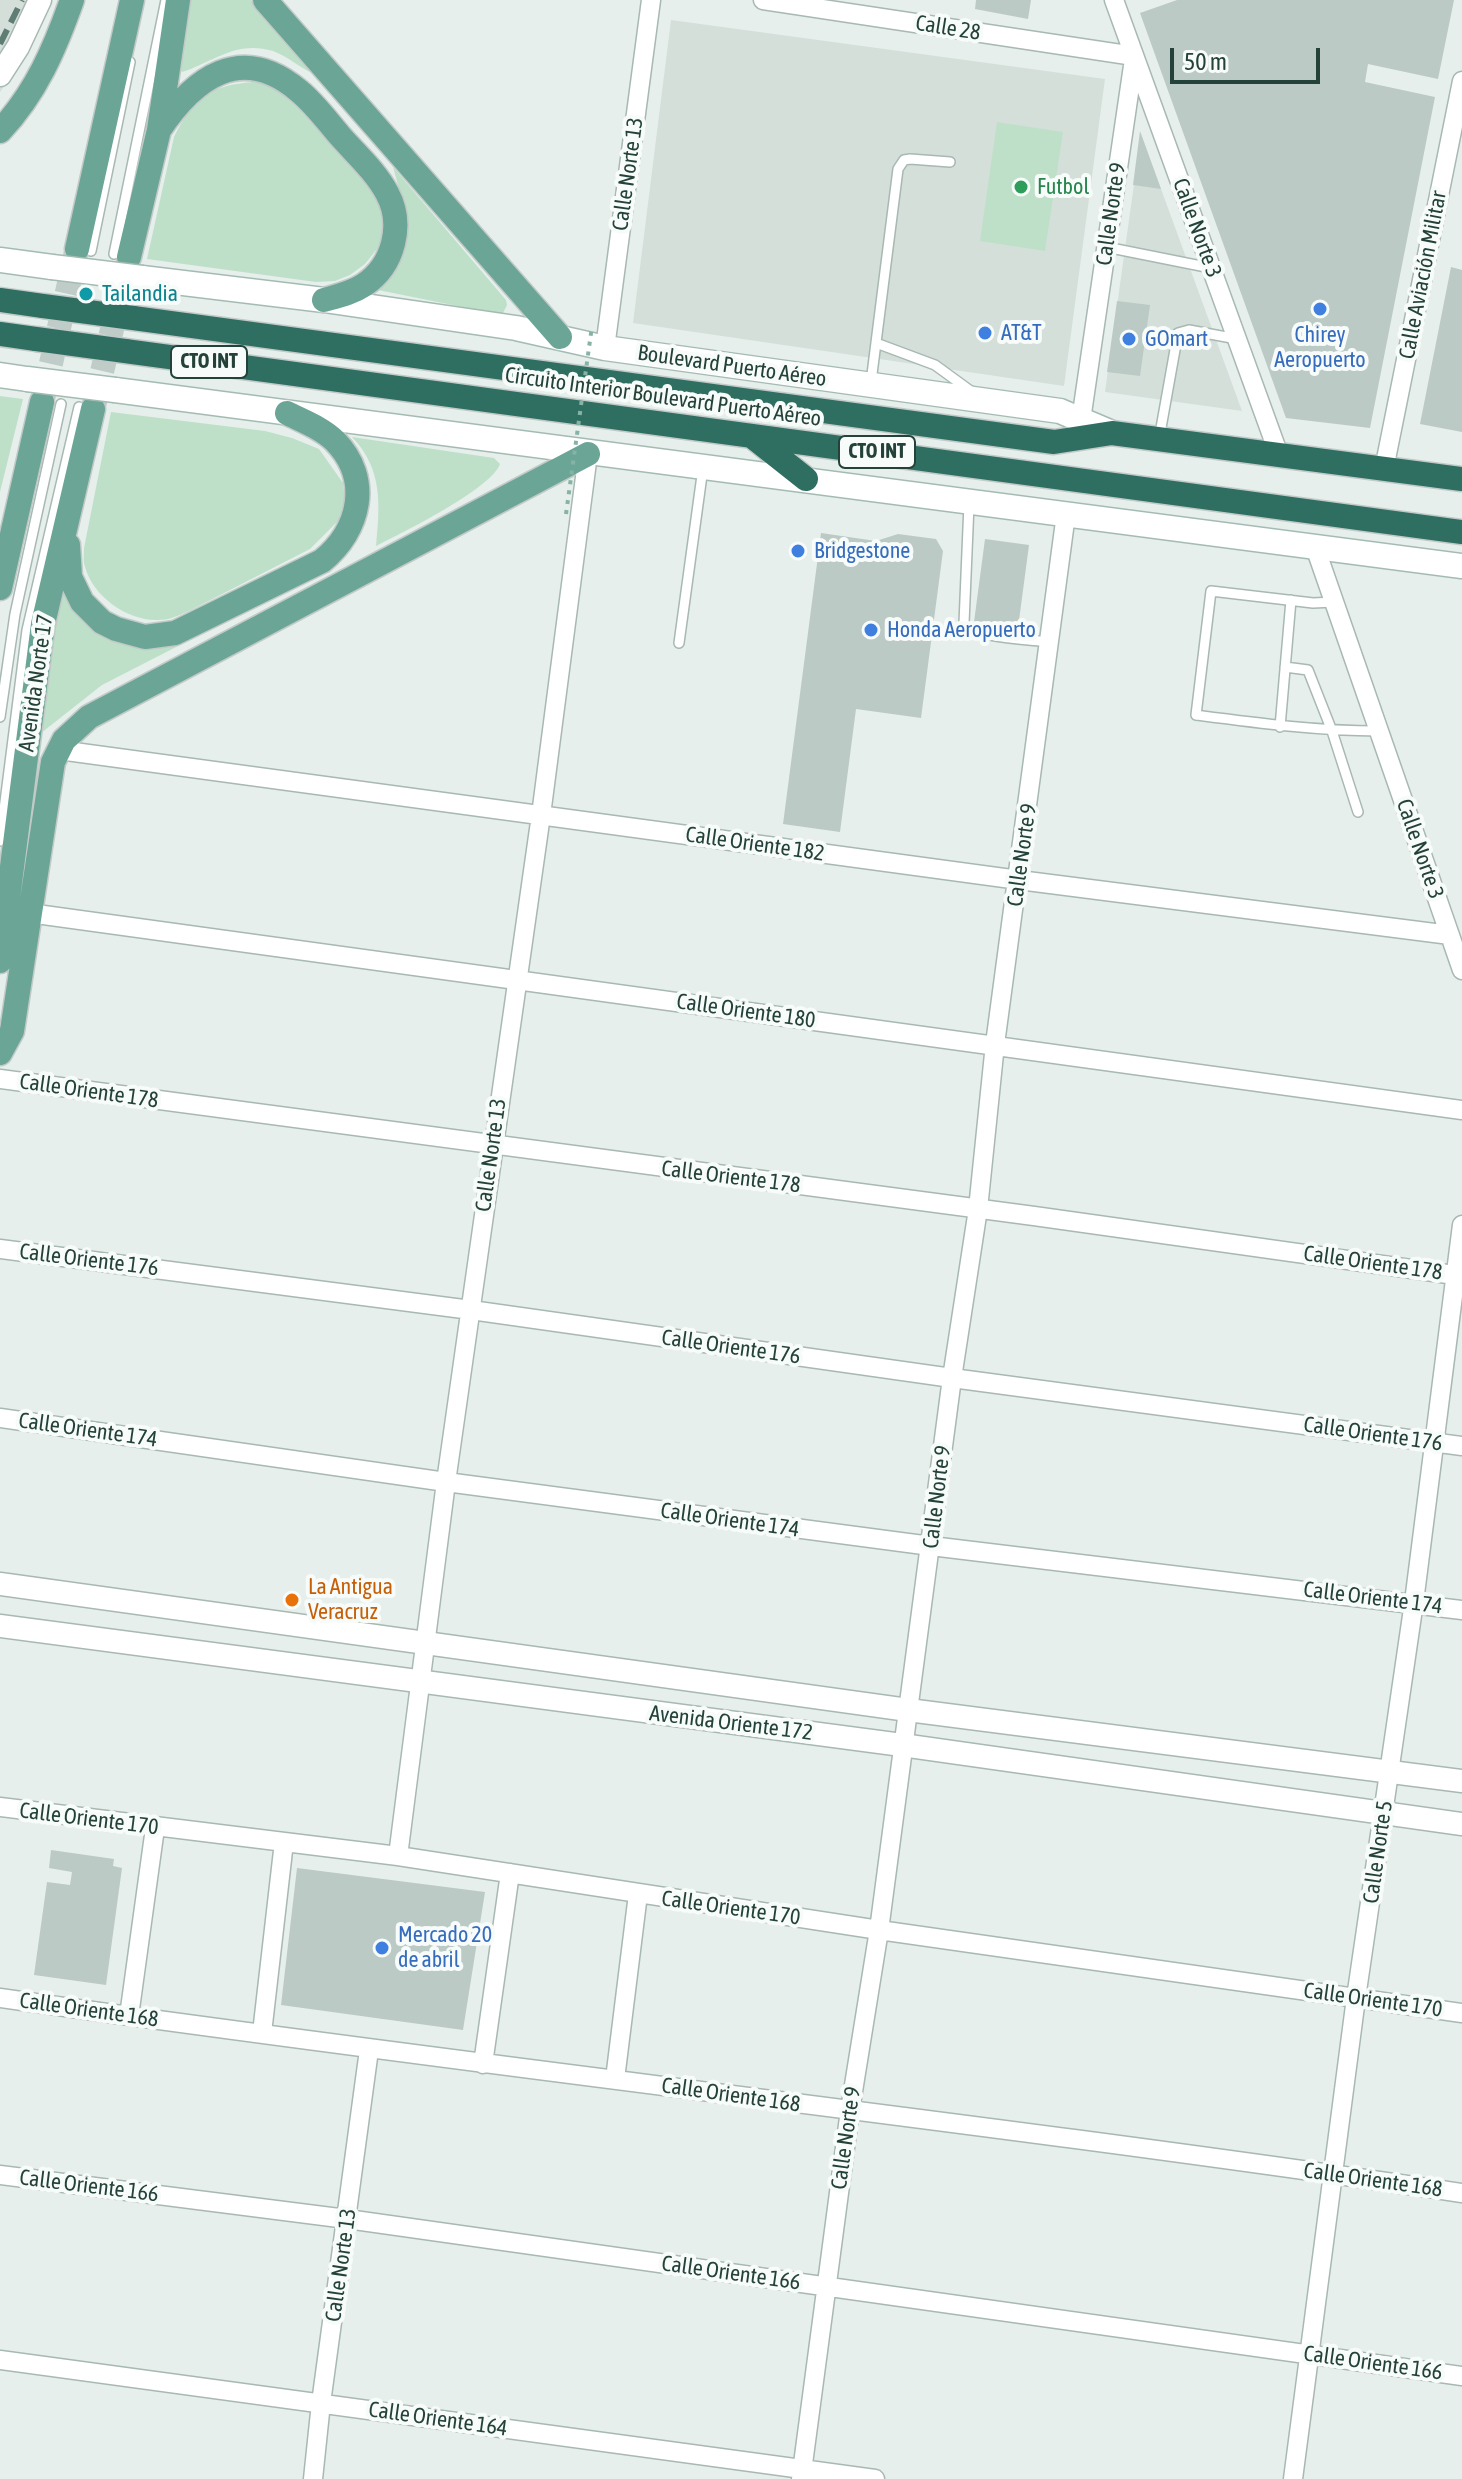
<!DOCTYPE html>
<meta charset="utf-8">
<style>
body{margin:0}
#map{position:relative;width:1462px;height:2479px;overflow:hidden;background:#e6efeb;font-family:"Asap Condensed",sans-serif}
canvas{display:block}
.scale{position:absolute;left:1170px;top:48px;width:150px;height:36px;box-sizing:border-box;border:4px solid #24423a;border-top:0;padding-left:10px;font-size:24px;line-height:28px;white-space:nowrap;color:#24423a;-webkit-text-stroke:6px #f7fbf9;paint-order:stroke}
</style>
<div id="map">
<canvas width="1462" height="2479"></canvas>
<div class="scale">50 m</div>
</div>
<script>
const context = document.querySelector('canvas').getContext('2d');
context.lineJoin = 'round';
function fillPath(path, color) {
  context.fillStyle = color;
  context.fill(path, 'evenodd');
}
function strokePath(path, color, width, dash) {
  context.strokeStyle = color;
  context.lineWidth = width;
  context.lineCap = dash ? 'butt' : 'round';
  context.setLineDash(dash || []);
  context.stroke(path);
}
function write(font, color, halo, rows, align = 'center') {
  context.font = font + ' "Asap Condensed",sans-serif';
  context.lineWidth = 8;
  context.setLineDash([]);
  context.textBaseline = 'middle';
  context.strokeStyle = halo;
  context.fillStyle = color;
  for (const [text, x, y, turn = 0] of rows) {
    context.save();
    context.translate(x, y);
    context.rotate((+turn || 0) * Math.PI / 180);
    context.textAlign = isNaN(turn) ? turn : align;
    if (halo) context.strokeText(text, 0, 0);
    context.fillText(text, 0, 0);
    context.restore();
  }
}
const built = new Path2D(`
 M 0,0 L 51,0 L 21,64 L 0,92 Z
 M 671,20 L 1105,79 L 1064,386 L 633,323 Z
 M 1141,134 L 1242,411 L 1105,392 Z`);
const green = new Path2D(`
 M 190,0 L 251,0 L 312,73 C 299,67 287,56 273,51 C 235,40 214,62 182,72 L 178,66 Z
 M 253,82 L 274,85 L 299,99 L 379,195 L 385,231 L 377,249 L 365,264 L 350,275 L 335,281 L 316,282 L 147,259 L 174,137 C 193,98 210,85 253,82 Z
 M 997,122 L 1063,132 L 1045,251 L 980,241 Z
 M 393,167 L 506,300 L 507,305 L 503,313 L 497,314 L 373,289 L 406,236 L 407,218 Z
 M 0,396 L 23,399 L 0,492 Z
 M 111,412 L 265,431 L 292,438 L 319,449 L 343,483 L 345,501 L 338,521 L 310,549 L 191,610 C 180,615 168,621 156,620 C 126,620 93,596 85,567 C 83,561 84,554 84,548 Z
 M 352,437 L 494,458 L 500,464 C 491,489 402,533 376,546 C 380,505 383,469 352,437 Z
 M 59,585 L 160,647 L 182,644 L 102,685 L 36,737 Z`);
const building = new Path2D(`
 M 976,0 L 1031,0 L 1028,19 L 975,9 Z
 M 1177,0 L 1454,0 L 1438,79 L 1368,64 L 1365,82 L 1435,97 L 1370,428 L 1286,418 L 1140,13 Z
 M 1140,131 L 1161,189 L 1133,185 Z
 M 1451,267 L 1462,270 L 1462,432 L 1420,424 Z
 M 1117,301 L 1150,305 L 1140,376 L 1107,372 Z
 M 821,533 L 876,541 L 898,534 L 936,539 L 943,551 L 921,718 L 856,709 L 840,832 L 783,824 Z
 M 985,539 L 1029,545 L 1018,628 L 974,622 Z
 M 51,1850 L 114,1859 L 113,1866 L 122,1868 L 106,1985 L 34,1975 L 47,1882 L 70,1885 L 72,1872 L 49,1868 Z
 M 297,1868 L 485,1892 L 463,2030 L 281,2005 Z`);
const primaryTunnel = new Path2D(`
 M 43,399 L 76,252
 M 94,406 L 129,257`);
const service = new Path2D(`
 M 1106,247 L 1211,268
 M 91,251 L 130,62
 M 114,254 L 166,0
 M 876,343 L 935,365 L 972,392
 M 871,382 L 898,169 L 904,160 L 910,159 L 950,162
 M 1159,439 L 1178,333 L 1189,330 L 1237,339
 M 969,504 L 964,623 C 975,639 1029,639 1049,642
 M 1334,602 L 1313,603 L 1211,591 L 1196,715 C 1257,723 1317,731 1379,731
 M 679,643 L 703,468
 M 1285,667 L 1308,670 L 1332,731 L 1358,812
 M 0,717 L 15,614 L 61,404
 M 1280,727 L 1291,600
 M 0,841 L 27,630 L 79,407`);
const minor = new Path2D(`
 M 763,0 L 1134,56
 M 1114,0 L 1279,455
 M 605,348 L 651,0
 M 1081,420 L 1134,59
 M 1384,469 L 1462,81
 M 1315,547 L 1462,970
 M 59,750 L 1019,880 L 1450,935
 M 29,913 L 1462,1110
 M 0,1079 L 1034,1216 L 1462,1276
 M 0,1249 L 471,1310 L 952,1378 L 1462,1446
 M 0,1418 L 446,1482 L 931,1546 L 1462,1610
 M 0,1807 L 398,1856 L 879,1930 L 1462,2013
 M 398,1856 L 446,1482 L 541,815 L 588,454
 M 0,1998 C 487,2068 976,2121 1462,2193
 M 129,2016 L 155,1828
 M 262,2033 L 284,1842
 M 483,2064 L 510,1873
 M 615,2079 L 638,1894
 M 0,2175 L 347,2219 L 1462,2376
 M 0,2360 L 875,2479
 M 313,2479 L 321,2403 L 369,2050
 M 801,2479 L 850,2110 L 879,1930 L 952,1378 L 978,1209 L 995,1044 L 1066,514
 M 1293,2479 L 1356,1998 L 1414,1602 L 1462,1225`);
const tertiary = new Path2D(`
 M 0,75 L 18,47 L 40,0
 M 0,1584 L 908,1710 L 1462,1781
 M 0,1626 L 902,1745 L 1462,1824`);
const secondary = new Path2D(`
 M 0,260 L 52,267
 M 142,278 L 324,300 L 516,328 L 605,348 L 1060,411 L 1112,433
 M 0,375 L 27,379
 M 115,390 L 1462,566`);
const primary = new Path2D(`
 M 265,0 L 560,337
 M 159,130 C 194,78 241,42 299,91 C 315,104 327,121 340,136 C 356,154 376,172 387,193 C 404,224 394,265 364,285 C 352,293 338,296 324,300
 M 0,131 C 36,93 55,48 72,0
 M 77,249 L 132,0
 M 129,257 L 159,130 L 178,0
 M 68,545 L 70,577 L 82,602 L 102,622 L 116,629 L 145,637 L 175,633 L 322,561 C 360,530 372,479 335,441 C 322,428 303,421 287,413
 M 0,588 L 42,402
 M 0,961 L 43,624 L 93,409
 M 0,1053 L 12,1031 L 53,762 L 64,740 L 89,717 L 588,454`);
const motorway = new Path2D(`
 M 0,300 L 43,306
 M 133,318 L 1054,442 L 1112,433 L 1462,479
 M 0,334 L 36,339
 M 125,351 L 1462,532
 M 753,437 L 806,479`);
const rail = new Path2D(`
 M 0,44 L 22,0`);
const pathBridge = new Path2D(`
 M 566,514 L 592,326`);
const secondaryBridge = new Path2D(`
 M 52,267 L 142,278
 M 27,379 L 115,390`);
const motorwayBridge = new Path2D(`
 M 43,306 L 133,318
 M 36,339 L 125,351`);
const markers = [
 [1021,187,8,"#2e9e5b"],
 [86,294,8,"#0f9aa8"],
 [1320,309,8,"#3f7fe0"],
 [985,333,8,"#3f7fe0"],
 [1129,339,8,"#3f7fe0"],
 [798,551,8,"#3f7fe0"],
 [871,630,8,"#3f7fe0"],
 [292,1600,8,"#e8710a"],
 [382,1948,8,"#3f7fe0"]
];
const shields = [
 [209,362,76],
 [877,452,76]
];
const shieldNames = [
 ["CTO INT",209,362],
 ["CTO INT",877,452]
];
const streetNames = [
 ["Calle 28",948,28,9],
 ["Calle Norte 13",628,174,-82],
 ["Calle Norte 9",1111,214,-82],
 ["Calle Norte 3",1197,228,70],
 ["Calle Aviación Militar",1423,275,-79],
 ["Boulevard Puerto Aéreo",732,366,8],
 ["Circuito Interior Boulevard Puerto Aéreo",663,397,8],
 ["Avenida Norte 17",36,683,-82],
 ["Calle Oriente 182",755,844,8],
 ["Calle Norte 3",1420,849,71],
 ["Calle Norte 9",1022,855,-82],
 ["Calle Oriente 180",746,1011,8],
 ["Calle Oriente 178",89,1091,8],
 ["Calle Norte 13",491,1155,-82],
 ["Calle Oriente 178",731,1177,7],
 ["Calle Oriente 176",89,1260,7],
 ["Calle Oriente 178",1373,1263,8],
 ["Calle Oriente 176",731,1347,8],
 ["Calle Oriente 174",88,1430,8],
 ["Calle Oriente 176",1373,1434,8],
 ["Calle Norte 9",937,1497,-83],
 ["Calle Oriente 174",730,1520,8],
 ["Calle Oriente 174",1373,1598,7],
 ["Avenida Oriente 172",731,1723,7],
 ["Calle Oriente 170",89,1819,7],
 ["Calle Norte 5",1378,1852,-82],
 ["Calle Oriente 170",731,1908,8],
 ["Calle Oriente 170",1373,2000,8],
 ["Calle Oriente 168",89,2010,8],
 ["Calle Oriente 168",731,2095,8],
 ["Calle Norte 9",846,2138,-82],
 ["Calle Oriente 168",1373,2180,8],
 ["Calle Oriente 166",89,2186,7],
 ["Calle Norte 13",341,2265,-82],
 ["Calle Oriente 166",731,2273,8],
 ["Calle Oriente 166",1373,2363,8],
 ["Calle Oriente 164",438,2419,8]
];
const leisureNames = [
 ["Futbol",1037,187]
];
const cultureNames = [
 ["Tailandia",102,294]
];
const shopNames = [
 ["AT&T",1001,333],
 ["Chirey",1320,335,"center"],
 ["Aeropuerto",1320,360,"center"],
 ["GOmart",1145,339],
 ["Bridgestone",814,551],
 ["Honda Aeropuerto",887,630],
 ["Mercado 20",398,1935],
 ["de abril",398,1960]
];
const foodNames = [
 ["La Antigua",308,1587],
 ["Veracruz",308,1612]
];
fillPath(built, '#d4dfda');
fillPath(green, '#bfe0c8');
fillPath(building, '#bbcac4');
strokePath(primaryTunnel, '#bfccc8', 24, [24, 12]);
strokePath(service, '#a8b8b2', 12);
strokePath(minor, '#a8b8b2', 21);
strokePath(tertiary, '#a8b8b2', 25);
strokePath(secondary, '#a4bbb3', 27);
strokePath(primary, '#c2cac8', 27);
strokePath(motorway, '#c2cac8', 27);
strokePath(service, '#fff', 9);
strokePath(minor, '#fff', 18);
strokePath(tertiary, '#fff', 22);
strokePath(secondary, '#fff', 24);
strokePath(primary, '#6aa596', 24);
strokePath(motorway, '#2f6f62', 24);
strokePath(rail, '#5f7d75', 6, [16, 8]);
strokePath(secondaryBridge, '#a4bbb3', 27, []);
strokePath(motorwayBridge, '#c2cac8', 27, []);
strokePath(pathBridge, '#86b3a5', 4, [4, 6]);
strokePath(secondaryBridge, '#fff', 24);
strokePath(motorwayBridge, '#2f6f62', 24);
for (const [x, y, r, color] of markers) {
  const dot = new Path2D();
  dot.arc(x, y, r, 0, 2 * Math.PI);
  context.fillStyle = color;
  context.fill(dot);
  strokePath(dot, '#f7fbf9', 3);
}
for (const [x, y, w] of shields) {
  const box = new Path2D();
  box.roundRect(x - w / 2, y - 16, w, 32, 6);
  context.fillStyle = '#f7fbf9';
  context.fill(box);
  strokePath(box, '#24423a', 2);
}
write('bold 20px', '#24423a', null, shieldNames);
write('22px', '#24423a', '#f7fbf9', streetNames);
write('22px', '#27864d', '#f7fbf9', leisureNames, 'left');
write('22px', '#0d838f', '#f7fbf9', cultureNames, 'left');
write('22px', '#366cbe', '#f7fbf9', shopNames, 'left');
write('22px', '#c56008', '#f7fbf9', foodNames, 'left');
</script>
